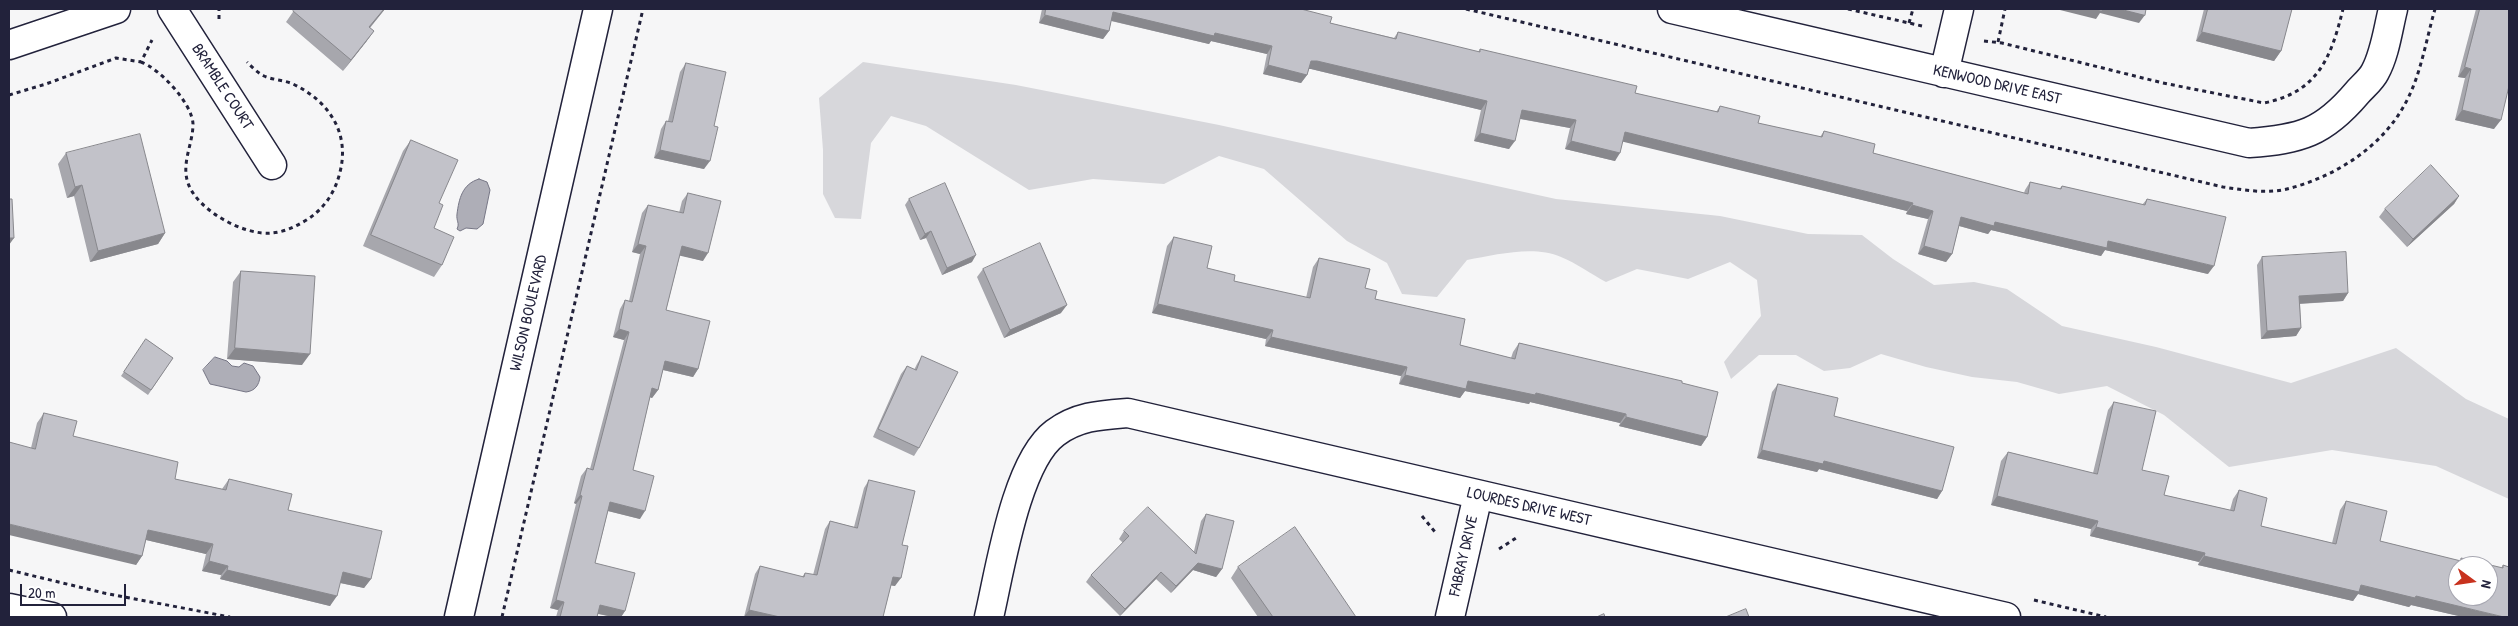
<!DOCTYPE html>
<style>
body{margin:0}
#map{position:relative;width:2518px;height:626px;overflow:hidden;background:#f6f6f7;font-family:"Patrick Hand",sans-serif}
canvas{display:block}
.frame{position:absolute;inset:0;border:10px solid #22223b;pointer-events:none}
.north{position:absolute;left:2448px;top:556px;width:50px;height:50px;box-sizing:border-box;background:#fff;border:1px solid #a7a7b1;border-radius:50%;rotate:104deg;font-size:14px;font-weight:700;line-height:20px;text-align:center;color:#22223b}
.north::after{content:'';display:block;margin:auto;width:18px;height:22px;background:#c8321e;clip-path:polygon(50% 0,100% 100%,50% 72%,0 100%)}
.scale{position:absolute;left:20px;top:584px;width:106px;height:22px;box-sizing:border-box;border:2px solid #22223b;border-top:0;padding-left:6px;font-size:15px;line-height:18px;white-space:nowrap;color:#22223b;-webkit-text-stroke:4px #fff;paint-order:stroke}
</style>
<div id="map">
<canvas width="2518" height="626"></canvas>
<div class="frame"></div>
<div class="north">N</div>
<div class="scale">20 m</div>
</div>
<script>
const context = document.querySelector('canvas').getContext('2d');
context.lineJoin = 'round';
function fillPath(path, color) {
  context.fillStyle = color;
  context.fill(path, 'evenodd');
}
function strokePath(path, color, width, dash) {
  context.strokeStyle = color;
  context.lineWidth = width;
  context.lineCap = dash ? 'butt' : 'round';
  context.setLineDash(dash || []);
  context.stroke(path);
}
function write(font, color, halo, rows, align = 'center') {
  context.font = font + ' "Patrick Hand",sans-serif';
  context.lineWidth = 4;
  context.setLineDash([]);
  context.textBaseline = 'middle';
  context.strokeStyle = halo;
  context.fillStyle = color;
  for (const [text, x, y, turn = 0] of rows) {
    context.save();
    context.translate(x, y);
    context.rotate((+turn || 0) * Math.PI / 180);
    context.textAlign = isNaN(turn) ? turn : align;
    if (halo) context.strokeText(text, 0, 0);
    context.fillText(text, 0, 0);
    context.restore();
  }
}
const green = new Path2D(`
 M 863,62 L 1016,85 L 1219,125 L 1556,199 L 1720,216 L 1808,234 L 1862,235 L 1893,259 L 1934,285 L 1974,282 L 2007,289 L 2062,326 L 2156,347 L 2291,383 L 2396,348 L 2466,399 L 2509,419 L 2509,499 L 2436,466 L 2332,450 L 2229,467 L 2164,415 L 2107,386 L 2059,394 L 2017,382 L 1972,377 L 1926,367 L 1881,354 L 1850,368 L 1824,371 L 1796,355 L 1759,355 L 1731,379 L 1724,362 L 1761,316 L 1757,280 L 1730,262 L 1688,279 L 1637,269 L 1606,282 C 1591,274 1576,263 1561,257 C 1533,245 1496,255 1467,260 L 1437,297 L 1402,294 L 1387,263 L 1347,241 L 1264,169 L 1219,156 L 1164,184 L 1093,179 L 1029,190 L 926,126 L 891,116 L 871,143 L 861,219 L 835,218 L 823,194 L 823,150 L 819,98 Z`);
const water = new Path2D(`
 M 479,179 L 487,182 L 490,190 L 483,224 L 477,229 L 466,228 L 460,231 L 457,229 C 460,223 456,221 457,214 C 459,199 462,184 479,179 Z
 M 215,357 L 227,361 L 232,366 L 239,367 L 244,363 L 253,366 L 260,377 C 259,385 255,391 246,392 L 210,384 L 203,370 Z`);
const path = new Path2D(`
 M 1466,9 L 2223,187 C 2244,190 2266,194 2287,189 C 2335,177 2382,147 2405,104 C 2421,75 2426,40 2435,9
 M 1848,9 L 1922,26
 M 219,19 L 219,9
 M 1909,23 L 1913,9
 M 1984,41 L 2002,43 L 2163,83 L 2264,103 C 2318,92 2331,58 2343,9
 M 1998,42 L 2005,9
 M 141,62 C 160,69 192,103 193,124 C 193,144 181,163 188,183 C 197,210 244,236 272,233 C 283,232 293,228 303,222 C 323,211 335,193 340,172 C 350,133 329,101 293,84 C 284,80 273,80 264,76 C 258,73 252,67 247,62
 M 9,95 L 46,84 L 116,58 L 141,62 L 152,40
 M 1422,516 L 1435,532
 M 1499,549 L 1516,538
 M 9,570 L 104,593 L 230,617
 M 2034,600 L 2106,617
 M 502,617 L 643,9`);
const minor = new Path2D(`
 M 172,9 L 272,165
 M 1672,9 L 2249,143 C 2301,139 2323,133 2357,93 C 2363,86 2371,80 2375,72 C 2385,54 2388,29 2393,9
 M 9,45 L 116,9
 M 1944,73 L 1959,9
 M 9,608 L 52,617
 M 459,617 L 598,9
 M 989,617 C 1000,570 1016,462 1055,433 C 1078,416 1101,415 1128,413 L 2006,617
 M 1450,617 L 1478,495`);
const wall = new Path2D(`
 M 295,9 L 385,9 L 370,28 L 374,31 L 366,42 L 343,71 L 286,22 Z
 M 1042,9 L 1301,9 L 1330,23 L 1394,38 L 1398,32 L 1478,52 L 1480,49 L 1635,93 L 1716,112 L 1720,106 L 1758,123 L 1820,137 L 1824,131 L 1873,153 L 2024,193 L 2025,190 L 2030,182 L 2059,189 L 2062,186 L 2142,205 L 2147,199 L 2208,274 L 2105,250 L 2101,256 L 1991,230 L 1988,234 L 1959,226 L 1952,254 L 1946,262 L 1918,254 L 1928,219 L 1906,214 L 1907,211 L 1623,141 L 1615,161 L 1565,149 L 1570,128 L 1520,119 L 1509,149 L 1474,141 L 1481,110 L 1311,69 L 1309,69 L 1307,75 L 1301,83 L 1263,74 L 1267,54 L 1211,41 L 1209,44 L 1111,21 L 1109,31 L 1103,39 L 1039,23 Z
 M 2204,9 L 2292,9 L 2281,51 L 2274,61 L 2196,41 Z
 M 2476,9 L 2509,9 L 2494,129 L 2455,120 L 2465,78 L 2458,77 Z
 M 686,63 L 714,126 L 704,169 L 654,158 L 661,129 L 666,121 L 668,121 L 680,72 Z
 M 411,140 L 439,203 L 434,228 L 442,265 L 434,277 L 363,246 L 403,151 Z
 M 66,153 L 165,233 L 158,244 L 90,262 L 74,196 L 67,198 L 58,164 Z
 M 688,193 L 703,261 L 680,255 L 666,310 L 698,369 L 693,377 L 663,370 L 658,390 L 652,398 L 650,397 L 633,470 L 640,519 L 608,511 L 595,563 L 625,611 L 621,617 L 613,617 L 598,614 L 597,617 L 556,617 L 558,610 L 550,608 L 576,504 L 574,503 L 581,476 L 587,468 L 590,469 L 624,340 L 613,337 L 620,309 L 625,300 L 629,301 L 640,254 L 632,252 L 642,213 L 648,205 L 679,213 L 682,201 Z
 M 2459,196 L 2454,204 L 2407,247 L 2379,217 L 2385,209 Z
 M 909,199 L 972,262 L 942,275 L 926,238 L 920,240 L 905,205 Z
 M 1174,237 L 1207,268 L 1234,281 L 1306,298 L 1313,267 L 1319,258 L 1365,288 L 1375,299 L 1460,345 L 1511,358 L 1513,352 L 1519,343 L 1682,383 L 1707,437 L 1701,446 L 1619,426 L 1620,423 L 1530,402 L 1529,404 L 1465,391 L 1460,398 L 1399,384 L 1401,376 L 1265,346 L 1266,339 L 1152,313 L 1167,246 Z
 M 2262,257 L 2348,293 L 2343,301 L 2300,304 L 2301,328 L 2296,336 L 2261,339 L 2257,265 Z
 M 983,269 L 1061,313 L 1004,338 L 977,277 Z
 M 241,271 L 302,365 L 227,359 L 233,282 Z
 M 146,339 L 173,358 L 148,395 L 121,376 Z
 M 922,356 L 919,448 L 914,456 L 873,437 L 901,374 L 907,366 L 914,370 L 917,364 Z
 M 1778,384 L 1834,416 L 1942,491 L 1937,499 L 1819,469 L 1817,472 L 1757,458 L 1772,392 Z
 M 2114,402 L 2142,470 L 2164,495 L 2230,510 L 2233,499 L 2239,490 L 2261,526 L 2332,543 L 2340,510 L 2346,501 L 2380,541 L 2460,561 L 2461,558 L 2501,568 L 2503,565 L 2509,567 L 2463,617 L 2411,605 L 2409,607 L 2358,594 L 2353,601 L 2198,565 L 2199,562 L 2090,536 L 2091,529 L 1991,505 L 2001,461 L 2008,452 L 2093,473 L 2108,410 Z
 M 44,413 L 73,436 L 175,479 L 222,489 L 229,479 L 288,510 L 371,579 L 364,588 L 340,583 L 330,606 L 220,579 L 221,575 L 202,571 L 206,554 L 146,540 L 142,556 L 136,565 L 31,448 L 37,423 Z
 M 869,480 L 902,545 L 895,586 L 891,585 L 883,617 L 744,617 L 755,574 L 760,566 L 802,577 L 805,573 L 813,575 L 825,529 L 830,521 L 854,527 L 864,488 Z
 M 1206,514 L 1222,569 L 1216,577 L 1193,570 L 1171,593 L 1156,579 L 1120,616 L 1086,582 L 1091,575 L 1123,543 L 1119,539 L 1124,531 L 1194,551 L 1201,521 Z
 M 1238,567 L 1356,617 L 1258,617 L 1231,578 Z`);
const shadedWall = new Path2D(`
 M 384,9 L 385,9 L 361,38 L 369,27 Z
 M 2056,9 L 2120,9 L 2145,15 L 2139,23 L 2100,13 L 2096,19 Z
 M 1113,12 L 1215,33 L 1272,46 L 1267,54 L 1211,41 L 1209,44 L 1108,20 Z
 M 1045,15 L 1109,31 L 1103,39 L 1039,23 Z
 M 374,31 L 366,42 L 343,71 L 351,60 Z
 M 2202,32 L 2281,51 L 2274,61 L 2196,41 Z
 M 1311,61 L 1317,61 L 1487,101 L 1481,110 L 1311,69 L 1305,69 Z
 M 1268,65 L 1307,75 L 1301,83 L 1263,74 Z
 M 2465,67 L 2471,69 L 2465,78 L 2458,77 Z
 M 1522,110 L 1576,120 L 1570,128 L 1516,118 Z
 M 2462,110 L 2501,120 L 2494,129 L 2455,120 Z
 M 1625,132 L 1913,203 L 1907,211 L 1620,141 Z
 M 1480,133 L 1515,141 L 1509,149 L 1474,141 Z
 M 1571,141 L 1620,153 L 1615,161 L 1565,149 Z
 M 660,150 L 710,161 L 704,169 L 654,158 Z
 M 82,185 L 74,196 L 67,198 L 75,187 Z
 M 2459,196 L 2454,204 L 2407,247 L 2413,239 Z
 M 1912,205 L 1933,211 L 1928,219 L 1906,214 Z
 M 1961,217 L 1995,222 L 2108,241 L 2214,266 L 2208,274 L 2105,250 L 2101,256 L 1991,230 L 1988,234 L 1956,225 Z
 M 931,231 L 926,238 L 920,240 L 925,234 Z
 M 165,233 L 158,244 L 90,262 L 98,251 Z
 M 9,238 L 14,238 L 9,245 Z
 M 638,244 L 646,246 L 640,254 L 632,252 Z
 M 682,246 L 708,253 L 703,261 L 677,255 Z
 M 1924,246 L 1952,254 L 1946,262 L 1918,254 Z
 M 976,255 L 972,262 L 942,275 L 947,268 Z
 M 2348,293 L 2343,301 L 2293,304 L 2299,296 Z
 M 1158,304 L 1273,330 L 1266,339 L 1152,313 Z
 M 1067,305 L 1061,313 L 1004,338 L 1010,330 Z
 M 2301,328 L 2296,336 L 2261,339 L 2267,331 Z
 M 619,329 L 629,332 L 624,340 L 613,337 Z
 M 1271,337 L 1407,367 L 1401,376 L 1265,346 Z
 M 235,348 L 310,354 L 302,365 L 227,359 Z
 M 665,361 L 698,369 L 693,377 L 659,369 Z
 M 1405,375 L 1468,381 L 1536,393 L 1626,414 L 1620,423 L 1530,402 L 1529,404 L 1465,391 L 1460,398 L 1399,384 Z
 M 652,388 L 658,390 L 652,398 L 647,396 Z
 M 1626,417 L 1707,437 L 1701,446 L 1619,426 Z
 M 1762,450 L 1824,461 L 1942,491 L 1937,499 L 1819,469 L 1817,472 L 1757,458 Z
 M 580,495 L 582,496 L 576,504 L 574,503 Z
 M 1997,496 L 2098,521 L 2091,529 L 1991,505 Z
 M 610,502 L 645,511 L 640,519 L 604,510 Z
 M 9,524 L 142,556 L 136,565 L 9,535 Z
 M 2096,527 L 2205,553 L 2199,562 L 2090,536 Z
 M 148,530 L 213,544 L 206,554 L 142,539 Z
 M 2204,556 L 2416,596 L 2504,617 L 2463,617 L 2411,605 L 2409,607 L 2358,594 L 2353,601 L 2198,565 Z
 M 209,561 L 228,566 L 221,575 L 202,571 Z
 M 1198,563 L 1222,569 L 1216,577 L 1193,570 L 1171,593 L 1176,586 Z
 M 227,570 L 337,596 L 330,606 L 220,579 Z
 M 343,572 L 371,579 L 364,588 L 336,582 Z
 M 1161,572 L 1156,579 L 1120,616 L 1125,609 Z
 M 893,577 L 901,578 L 895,586 L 888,585 Z
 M 556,600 L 564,602 L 558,610 L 550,608 Z
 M 600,605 L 625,611 L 621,617 L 613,617 L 595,613 Z
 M 749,610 L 780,617 L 744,617 Z`);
const building = new Path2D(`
 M 295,9 L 384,9 L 369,27 L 374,31 L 351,60 L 293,11 Z
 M 1046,9 L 1301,9 L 1332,17 L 1330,23 L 1396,39 L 1398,32 L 1480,52 L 1480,49 L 1637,86 L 1635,93 L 1718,112 L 1720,106 L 1760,116 L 1758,123 L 1822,137 L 1824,131 L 1875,144 L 1873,153 L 2028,194 L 2030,182 L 2061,189 L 2062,186 L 2145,205 L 2147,199 L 2226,217 L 2214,266 L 2108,241 L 2107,248 L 1995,222 L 1994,226 L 1961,217 L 1952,254 L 1924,246 L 1933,211 L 1912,205 L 1913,203 L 1625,132 L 1620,153 L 1571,141 L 1576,120 L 1522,110 L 1515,141 L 1480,133 L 1487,101 L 1317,61 L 1311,61 L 1307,75 L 1268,65 L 1272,46 L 1215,33 L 1214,36 L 1113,12 L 1109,31 L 1045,15 Z
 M 2092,9 L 2102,9 L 2102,11 Z
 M 2120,9 L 2146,9 L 2145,15 Z
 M 2208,9 L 2292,9 L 2281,51 L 2202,32 Z
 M 2480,9 L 2509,9 L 2509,86 L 2501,120 L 2462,110 L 2471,69 L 2465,67 Z
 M 686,63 L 726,72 L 714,126 L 718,127 L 710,161 L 660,150 L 666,121 L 672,122 Z
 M 140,134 L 165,233 L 98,251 L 82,185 L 75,187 L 66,153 Z
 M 411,140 L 458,160 L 439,203 L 443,205 L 434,228 L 454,237 L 442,265 L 371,235 Z
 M 2431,165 L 2459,196 L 2413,239 L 2385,209 Z
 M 945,183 L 976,255 L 947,268 L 931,231 L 925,234 L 909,199 Z
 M 688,193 L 721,201 L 708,253 L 682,246 L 666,310 L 710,321 L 698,369 L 665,361 L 658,390 L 652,388 L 633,470 L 654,476 L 645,511 L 610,502 L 595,563 L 635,573 L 625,611 L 600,605 L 597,617 L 560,617 L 564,602 L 556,600 L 582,496 L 580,495 L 587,468 L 593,470 L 629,332 L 619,329 L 625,300 L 632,302 L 646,246 L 638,244 L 648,205 L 683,213 Z
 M 9,199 L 12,199 L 14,238 L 9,238 Z
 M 1174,237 L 1212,246 L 1207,268 L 1235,275 L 1234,281 L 1310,298 L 1319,258 L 1370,269 L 1365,288 L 1377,291 L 1375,299 L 1465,319 L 1460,345 L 1515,359 L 1519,343 L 1682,381 L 1682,383 L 1718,392 L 1707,437 L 1626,417 L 1626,414 L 1536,393 L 1535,395 L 1468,381 L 1466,389 L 1405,375 L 1407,367 L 1271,337 L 1273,330 L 1158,304 Z
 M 1040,243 L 1067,305 L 1010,330 L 983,269 Z
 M 2346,252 L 2348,293 L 2299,296 L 2301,328 L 2267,331 L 2262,257 Z
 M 241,271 L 315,276 L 310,354 L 235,348 Z
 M 146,339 L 173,358 L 151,390 L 124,372 Z
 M 922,356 L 958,372 L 919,448 L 878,429 L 907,366 L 916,370 Z
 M 1778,384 L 1838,398 L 1834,416 L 1954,447 L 1942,491 L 1824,461 L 1823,464 L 1762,450 Z
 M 2114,402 L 2156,411 L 2142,470 L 2169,476 L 2164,495 L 2234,511 L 2239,490 L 2267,498 L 2261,526 L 2336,544 L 2346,501 L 2387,511 L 2380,541 L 2461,561 L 2461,558 L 2503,568 L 2503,565 L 2509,567 L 2509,617 L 2504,617 L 2416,596 L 2415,598 L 2361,585 L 2359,592 L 2204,556 L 2205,553 L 2096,527 L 2098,521 L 1997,496 L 2008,452 L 2097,474 ZM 2458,566 L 2488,566 L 2488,596 L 2458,596 Z
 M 44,413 L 77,421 L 73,436 L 178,462 L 175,479 L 226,490 L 229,479 L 292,494 L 288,510 L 382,531 L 371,579 L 343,572 L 337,596 L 227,570 L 228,566 L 209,561 L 213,544 L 148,530 L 142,556 L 9,524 L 9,442 L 35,449 Z
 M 869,480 L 915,491 L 902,545 L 908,546 L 901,578 L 893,577 L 883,617 L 780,617 L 749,610 L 760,566 L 804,577 L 805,573 L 817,575 L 830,521 L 857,528 Z
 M 1148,507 L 1196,554 L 1206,514 L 1234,521 L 1222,569 L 1198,563 L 1176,586 L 1161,572 L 1125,609 L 1091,575 L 1129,536 L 1124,531 Z
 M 1295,527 L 1356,617 L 1273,617 L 1238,567 Z
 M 1746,609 L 1749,617 L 1726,617 Z
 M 1604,614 L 1605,617 L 1597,617 Z`);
const streetNames = [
 ["KENWOOD DRIVE EAST",1997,85,13],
 ["BRAMBLE COURT",222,87,57],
 ["WILSON BOULEVARD",529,313,-77],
 ["LOURDES DRIVE WEST",1529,507,13],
 ["FABRAY DRIVE",1464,556,-77]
];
fillPath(green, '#d7d7db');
fillPath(water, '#aeaeb7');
strokePath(water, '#767685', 1);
strokePath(minor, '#22223b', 31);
strokePath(path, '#22223b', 3, [4, 4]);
strokePath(minor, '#fff', 28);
fillPath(wall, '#a7a7ad');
fillPath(shadedWall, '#88888d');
fillPath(building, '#c2c2c9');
strokePath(building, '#88888d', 1);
write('16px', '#22223b', '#fff', streetNames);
</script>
